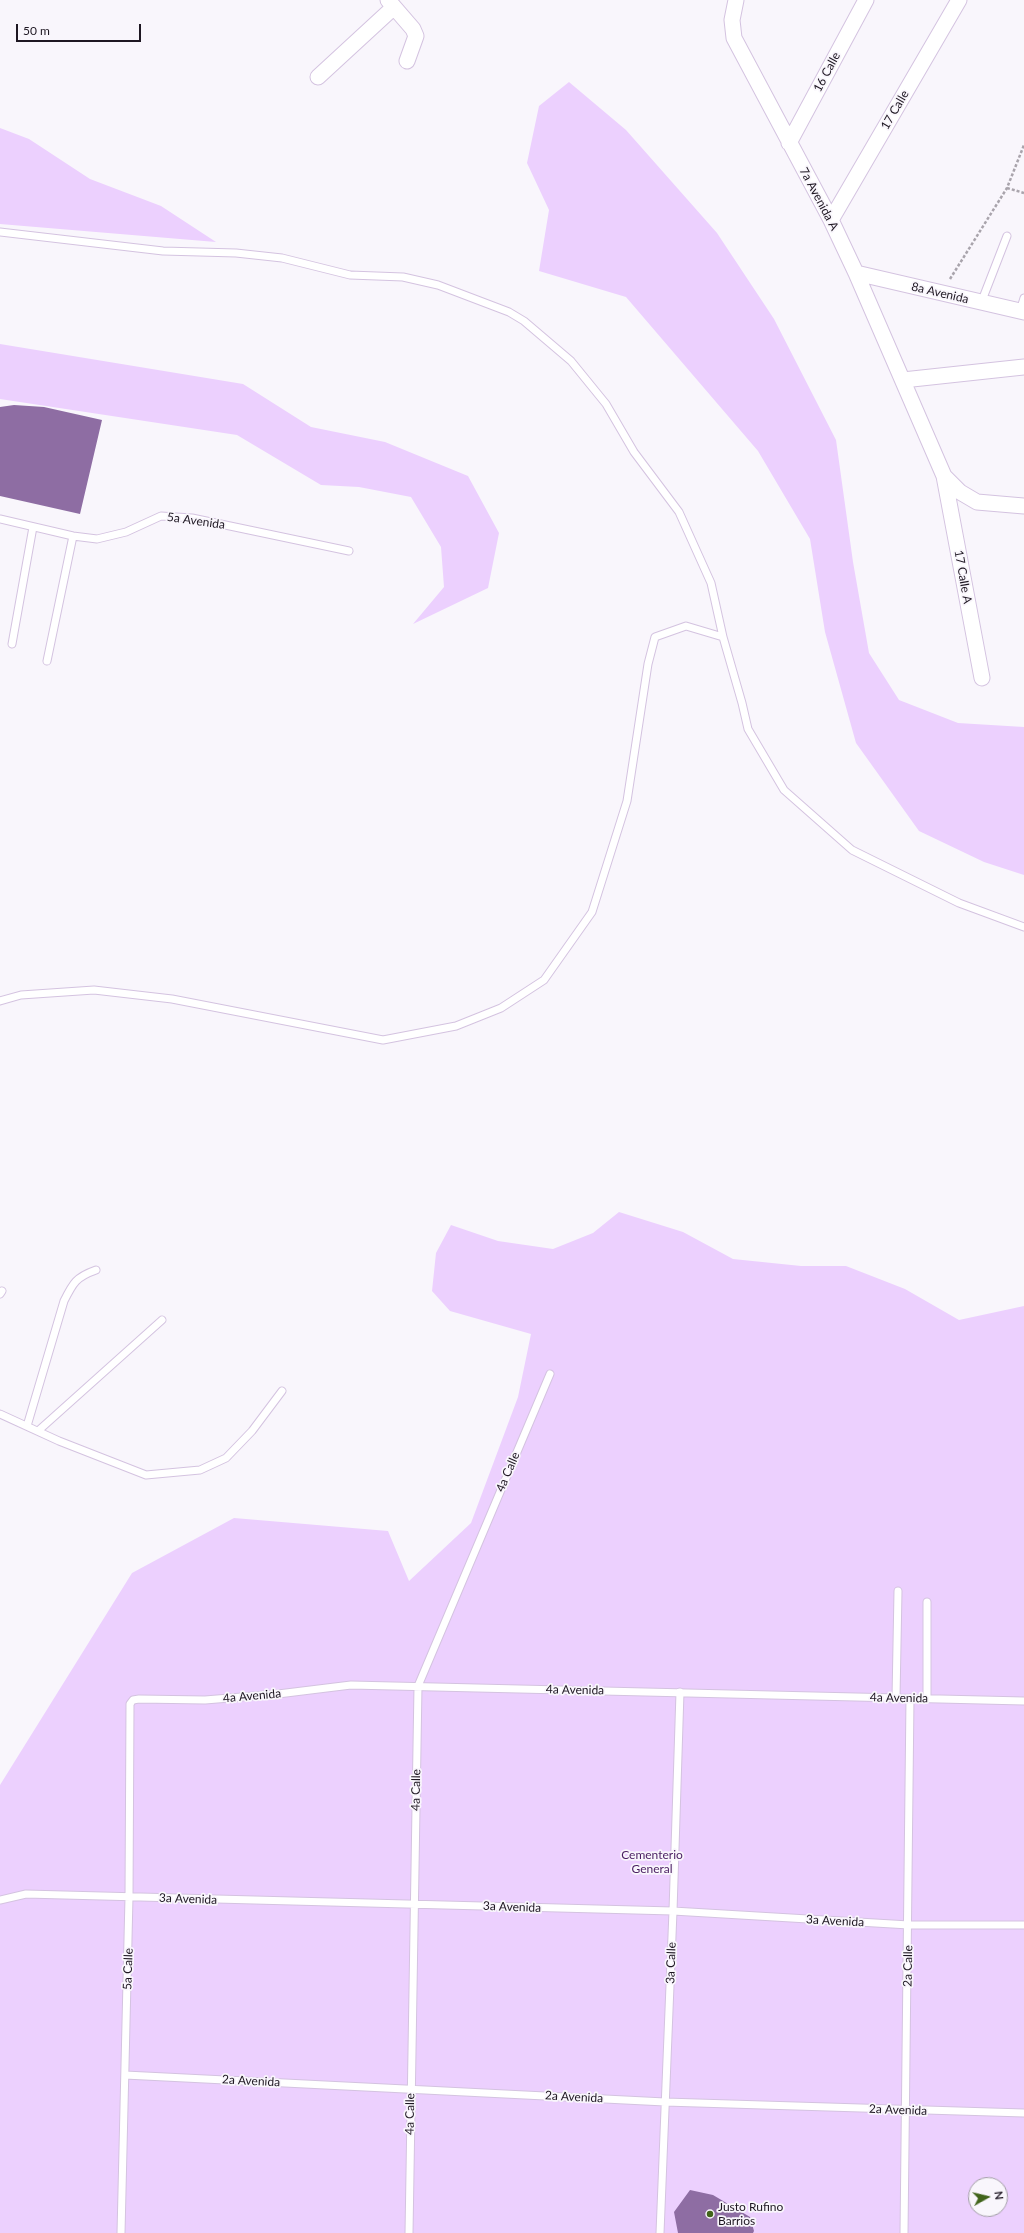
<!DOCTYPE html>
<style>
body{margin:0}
#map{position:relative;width:1024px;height:2233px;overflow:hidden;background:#f9f6fc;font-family:Lato,sans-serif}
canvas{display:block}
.north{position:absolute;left:968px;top:2177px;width:40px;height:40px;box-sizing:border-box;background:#f9f6fc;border:1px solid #a19da5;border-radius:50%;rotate:82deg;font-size:11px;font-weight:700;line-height:16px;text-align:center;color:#1e1722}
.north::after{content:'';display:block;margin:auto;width:14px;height:18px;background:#41641b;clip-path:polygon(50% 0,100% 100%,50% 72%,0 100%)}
.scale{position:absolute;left:16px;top:24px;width:125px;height:18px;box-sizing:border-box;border:2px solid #1e1722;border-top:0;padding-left:5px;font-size:12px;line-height:14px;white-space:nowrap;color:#1e1722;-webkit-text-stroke:3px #f9f6fc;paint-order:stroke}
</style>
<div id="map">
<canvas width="1024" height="2233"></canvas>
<div class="north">N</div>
<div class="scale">50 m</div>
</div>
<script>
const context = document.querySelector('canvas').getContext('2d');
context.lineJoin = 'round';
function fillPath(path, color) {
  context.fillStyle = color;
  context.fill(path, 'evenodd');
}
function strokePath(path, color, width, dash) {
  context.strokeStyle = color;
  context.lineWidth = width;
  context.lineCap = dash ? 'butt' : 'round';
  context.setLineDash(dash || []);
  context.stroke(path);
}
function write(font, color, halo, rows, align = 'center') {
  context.font = font + ' Lato,sans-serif';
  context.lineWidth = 3.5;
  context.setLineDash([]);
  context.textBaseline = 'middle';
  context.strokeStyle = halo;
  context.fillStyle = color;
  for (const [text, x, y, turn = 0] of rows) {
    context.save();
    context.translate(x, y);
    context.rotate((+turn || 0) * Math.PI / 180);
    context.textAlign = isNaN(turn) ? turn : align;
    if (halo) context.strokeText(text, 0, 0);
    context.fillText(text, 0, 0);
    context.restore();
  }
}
const green = new Path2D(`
 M 569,82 L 626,130 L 717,233 L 774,319 L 836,440 L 853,562 L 869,653 L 899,700 L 958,723 L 1024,727 L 1024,875 L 984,862 L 919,831 L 856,743 L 825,632 L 810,539 L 758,451 L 626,297 L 539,271 L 549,210 L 527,163 L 539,106 Z
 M 0,128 L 29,139 L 90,179 L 161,206 L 216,242 L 0,224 Z
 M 0,344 L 243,384 L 311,427 L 385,442 L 468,476 L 499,533 L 488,588 L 413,624 L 444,587 L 441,547 L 411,497 L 359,487 L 321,485 L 237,435 L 0,399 Z
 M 619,1212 L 683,1232 L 733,1259 L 801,1266 L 846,1266 L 905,1289 L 959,1320 L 1024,1306 L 1024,2233 L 0,2233 L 0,1785 L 132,1573 L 234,1518 L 388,1531 L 409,1581 L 471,1523 L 518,1397 L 531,1334 L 450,1311 L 432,1291 L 436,1253 L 451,1225 L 498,1241 L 553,1249 L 593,1233 ZM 976,2185 L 1000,2185 L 1000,2209 L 976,2209 Z`);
const building = new Path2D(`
 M 14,405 L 44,407 L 102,420 L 80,514 L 0,496 L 0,407 Z
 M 690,2190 L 713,2195 L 750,2217 L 754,2231 L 753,2233 L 678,2233 L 674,2212 Z`);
const path = new Path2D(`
 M 1007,188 L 1024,193
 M 950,279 L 1007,188 L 1024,145`);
const service = new Path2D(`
 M 0,232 L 163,251 L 236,253 L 282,258 L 350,275 L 403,277 L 438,285 L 509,312 L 524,321 L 571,361 L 606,404 L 634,452 L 679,512 L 711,583 L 723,637
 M 981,303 L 1007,236
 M 1020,311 L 1024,298
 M 0,519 L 73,536 L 97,539 L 126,532 L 161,516 L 192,518 L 349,551
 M 12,644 L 33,527
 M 47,661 L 73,536
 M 0,1001 L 21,995 L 94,990 L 172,999 L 383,1040 L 456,1026 L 501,1008 L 544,980 L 592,912 L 627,801 L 648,664 L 655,637 L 686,626 L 723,637 L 742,703 L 748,729 L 784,790 L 852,850 L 959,903 L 1024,927
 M 0,1294 L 2,1291
 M 0,1414 L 59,1441 L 146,1475 L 200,1470 L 226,1458 L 252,1431 L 282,1391
 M 27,1426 L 64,1301 C 73,1283 76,1277 96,1270
 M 38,1431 L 162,1320
 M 927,1602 L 927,1698
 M 896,1698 L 898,1591
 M 0,1900 L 26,1894 L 673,1911 L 909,1925 L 1024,1925
 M 125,2075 L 665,2102 L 1024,2113
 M 121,2233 L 129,1897 L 130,1704 L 133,1700 L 139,1699 L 205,1700 L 278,1694 L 351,1685 L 1024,1701
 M 409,2233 L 418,1686 L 550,1374
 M 660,2233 L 673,1911 L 680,1692
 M 904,2233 L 910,1698`);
const minor = new Path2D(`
 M 388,0 L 413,29 L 416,36 L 407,61
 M 736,0 L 732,20 L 734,38 L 831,220 L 856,273 L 944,476 L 982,678
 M 318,77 L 394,7
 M 789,143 L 866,0
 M 831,220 L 959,0
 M 856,273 L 1024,312
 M 903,380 L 1024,367
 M 944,476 L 960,492 L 977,502 L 1024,506`);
const markers = [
 [710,2214,4,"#41641b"]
];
const streetNames = [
 ["16 Calle",827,72,-62],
 ["17 Calle",895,110,-60],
 ["7a Avenida A",819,199,62],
 ["8a Avenida",940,293,13],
 ["5a Avenida",196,521,8],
 ["17 Calle A",963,577,80],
 ["4a Calle",508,1472,-67],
 ["4a Avenida",575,1690,1],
 ["4a Avenida",252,1696,-5],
 ["4a Avenida",899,1698,1],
 ["4a Calle",416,1790,-89],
 ["3a Avenida",188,1899,2],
 ["3a Avenida",512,1907,2],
 ["3a Avenida",835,1921,3],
 ["3a Calle",671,1963,-88],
 ["2a Calle",908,1966,-89],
 ["5a Calle",128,1969,-88],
 ["2a Avenida",251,2081,3],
 ["2a Avenida",574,2097,3],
 ["2a Avenida",898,2110,2],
 ["4a Calle",410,2114,-89]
];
const parkNames = [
 ["Cementerio",652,1855],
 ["General",652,1869]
];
const poiNames = [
 ["Justo Rufino",718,2207],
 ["Barrios",718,2221]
];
fillPath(green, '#ecd0fe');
fillPath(building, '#8e6da3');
strokePath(service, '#d4c3e0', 9);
strokePath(minor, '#d4c3e0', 17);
strokePath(path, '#a9a4ac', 2.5, [3, 2]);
strokePath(service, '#fff', 7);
strokePath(minor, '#fff', 15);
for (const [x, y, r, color] of markers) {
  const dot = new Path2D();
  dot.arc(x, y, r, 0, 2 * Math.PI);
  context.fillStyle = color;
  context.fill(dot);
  strokePath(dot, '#f9f6fc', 1.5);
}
write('12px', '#1e1722', '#f9f6fc', streetNames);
write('12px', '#491d61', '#f9f6fc', parkNames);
write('12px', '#1e1722', '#f9f6fc', poiNames, 'left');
</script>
